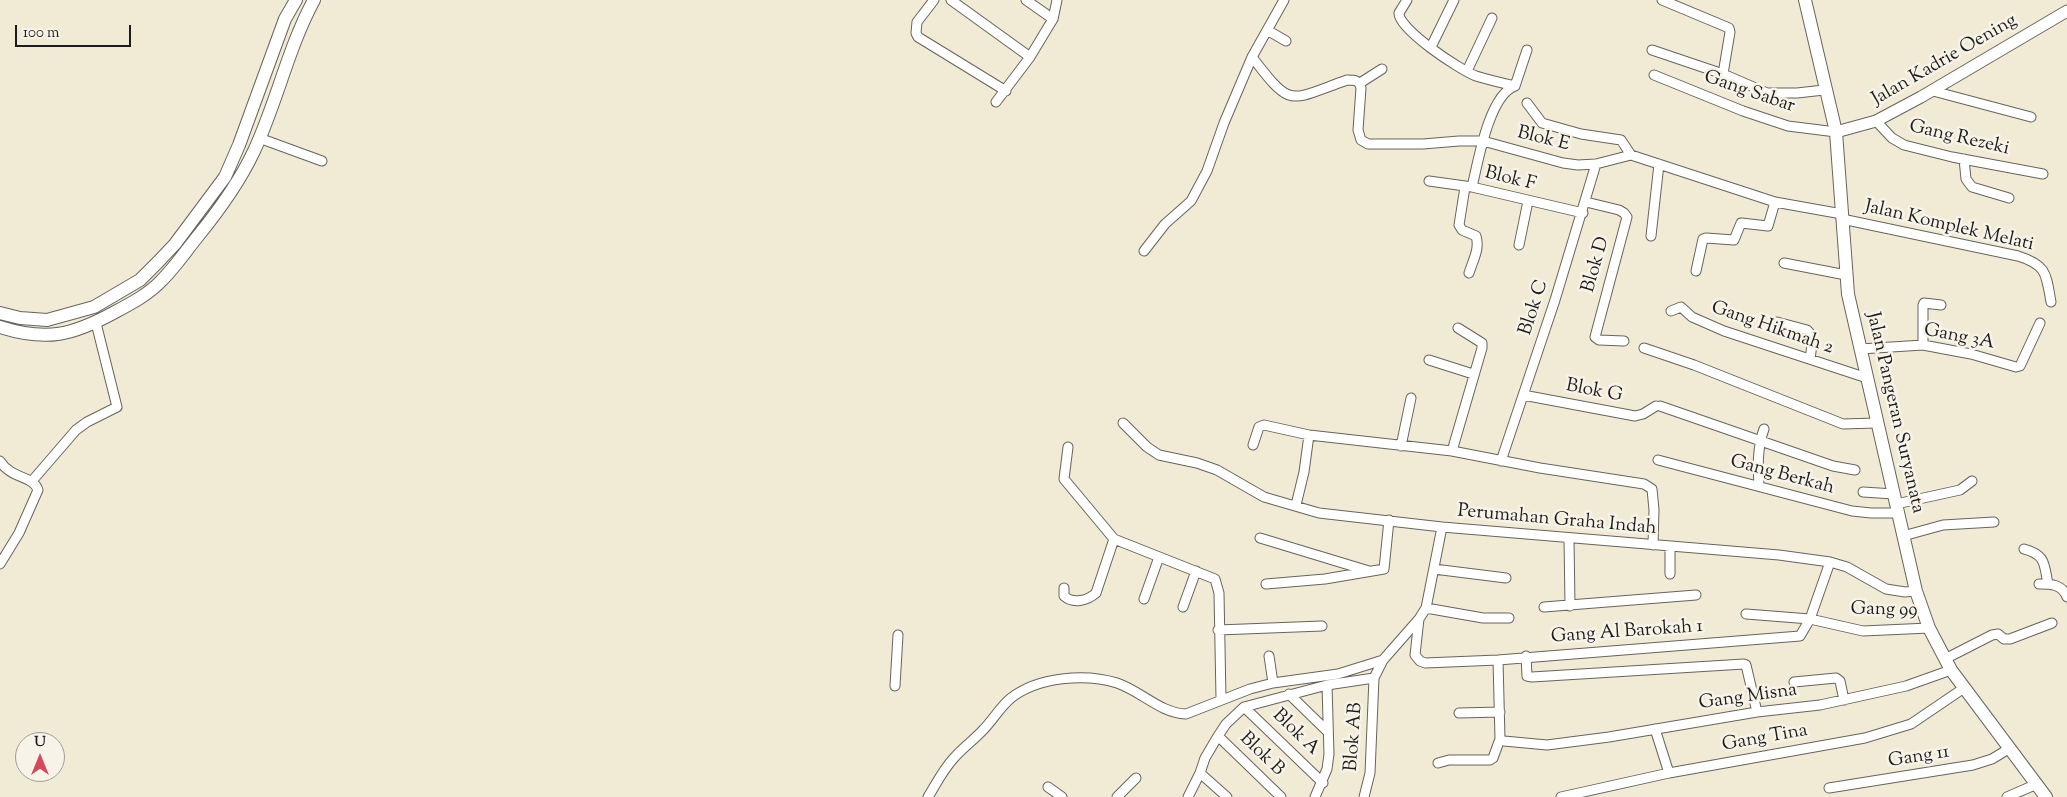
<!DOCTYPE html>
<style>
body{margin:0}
#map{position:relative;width:2067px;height:797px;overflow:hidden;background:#f1ebd5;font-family:"Sorts Mill Goudy",serif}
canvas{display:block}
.north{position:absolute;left:15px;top:732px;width:50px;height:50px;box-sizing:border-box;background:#f7f3e8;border:1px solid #9f9d96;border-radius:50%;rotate:0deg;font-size:14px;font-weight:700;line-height:20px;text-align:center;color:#1c1c1c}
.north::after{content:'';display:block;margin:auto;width:18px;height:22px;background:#d1495b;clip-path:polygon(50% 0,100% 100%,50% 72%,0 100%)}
.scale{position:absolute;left:15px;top:25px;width:116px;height:22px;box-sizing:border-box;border:2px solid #1c1c1c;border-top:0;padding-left:6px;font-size:15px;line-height:18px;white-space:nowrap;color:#1c1c1c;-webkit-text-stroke:4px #f7f3e8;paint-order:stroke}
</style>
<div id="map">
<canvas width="2067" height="797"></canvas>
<div class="north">U</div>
<div class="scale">100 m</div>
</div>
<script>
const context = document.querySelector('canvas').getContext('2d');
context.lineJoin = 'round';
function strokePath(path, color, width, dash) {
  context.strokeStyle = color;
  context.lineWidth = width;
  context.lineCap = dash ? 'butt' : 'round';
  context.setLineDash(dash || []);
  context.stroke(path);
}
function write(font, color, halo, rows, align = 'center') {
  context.font = font + ' "Sorts Mill Goudy",serif';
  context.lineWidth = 5;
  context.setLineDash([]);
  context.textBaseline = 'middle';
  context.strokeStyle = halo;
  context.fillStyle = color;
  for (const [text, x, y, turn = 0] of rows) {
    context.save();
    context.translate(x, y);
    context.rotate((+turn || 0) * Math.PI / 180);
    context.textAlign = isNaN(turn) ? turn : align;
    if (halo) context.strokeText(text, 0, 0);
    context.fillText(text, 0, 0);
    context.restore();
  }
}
const minor = new Path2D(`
 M 934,0 L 917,22 L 916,33 L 918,37 L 1006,91
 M 951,0 L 1030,57
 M 1026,0 L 1053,19
 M 1407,0 L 1399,13 C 1398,29 1460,70 1476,76 C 1489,80 1502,83 1515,86
 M 1662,0 L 1729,28 L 1730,32 L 1723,74
 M 1267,30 L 1286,41
 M 1431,47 L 1454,0
 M 1652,50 L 1723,74 L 1767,93 L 1797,93 L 1824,90
 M 1252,57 C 1292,109 1288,101 1347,80 C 1355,80 1359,80 1361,88 L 1358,130 L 1361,140 L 1368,144 L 1423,144 L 1459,141 L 1483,141 L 1563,163 L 1578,165 L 1596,164 L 1631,155 L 1775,202 L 1842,214
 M 1467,71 L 1492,18
 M 1654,75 L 1743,111 L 1788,126 L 1836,132
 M 1360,83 L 1382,69
 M 1515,86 L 1527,50
 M 1933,91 L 2031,117
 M 996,102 L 1030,57 L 1053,19 L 1057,0
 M 1527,103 L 1542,123 L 1581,134 L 1621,140 L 1631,155
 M 1876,121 L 1892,138 L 1904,145 L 1952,157 L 2043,174
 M 259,138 L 322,161
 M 1964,159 L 1966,179 L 1972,187 L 2009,198
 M 1429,181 L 1472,187 L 1583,213
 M 1465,187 L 1459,225 L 1462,230 L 1476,236 C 1480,249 1473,260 1469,273
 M 1472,187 C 1478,162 1489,95 1515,86
 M 1586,202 L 1619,210 L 1624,213 L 1627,217 L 1595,337 L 1599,340 L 1624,341
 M 1842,219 L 2018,256 C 2047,265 2046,274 2051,302
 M 1651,236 L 1659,164
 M 1519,245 L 1528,201
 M 1144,251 L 1165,224 L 1191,201 L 1207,171 L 1224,123 L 1252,57 L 1284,0
 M 1784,263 L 1846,275
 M 1696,271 L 1703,239 L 1706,238 L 1734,240 L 1741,223 L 1768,226 L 1775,202
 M 1671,311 L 1681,307 L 1692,317 L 1724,331 L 1867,378
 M 1777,322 L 1807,330 C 1815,337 1811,350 1810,359
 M 1923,345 L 1923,305 L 1924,303 L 1941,305
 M 1644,348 L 1694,365 L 1843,424 L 1876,423
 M 1860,349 L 1923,345 L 1971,354 L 2016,367 L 2020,366 L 2040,323
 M 1429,360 L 1473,374
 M 1523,395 L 1635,416 L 1643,414 L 1656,406
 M 1660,406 L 1833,466 L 1855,470
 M 1123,423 L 1147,447 L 1159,455 L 1197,463 L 1217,470 L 1264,497 L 1319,513 L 1442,527
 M 1253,445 L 1259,427 L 1264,425 L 1309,435 L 1452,451 L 1540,468 L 1644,484 L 1652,489 L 1654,510 L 1653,545
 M 1401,446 L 1411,398
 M 1068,447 L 1064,479 L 1114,539
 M 1452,451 L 1482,348 L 1482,343 L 1458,328
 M 1658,460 L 1852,511 L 1871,513 L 1898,513
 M 0,461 C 11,479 34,476 38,490 L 19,533 L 0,564
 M 1501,461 L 1555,300 L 1596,164
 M 32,481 L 76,430 L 87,422 L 117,407 L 96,323
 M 1759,486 C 1758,467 1757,448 1764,429
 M 1863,492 L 1894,494
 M 1896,504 L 1960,490 L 1972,481
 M 1296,505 L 1304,472 L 1309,435
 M 1903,536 L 1943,525 L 1994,522
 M 1260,538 L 1369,571
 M 1569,538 L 1570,606
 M 1670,546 L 1670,574
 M 2024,549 C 2046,555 2044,564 2048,584
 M 1434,569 L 1506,578
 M 1266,584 L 1325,579 L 1384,569 L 1389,520
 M 2039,584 C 2051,584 2062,584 2067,597
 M 1064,588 L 1064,596 C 1073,604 1087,601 1096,593 L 1114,539 L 1215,579 L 1219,593 L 1221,699
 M 1144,599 L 1159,557
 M 1183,607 L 1196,571
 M 1544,607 L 1696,595
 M 1426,608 L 1483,618 L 1509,618
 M 1746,614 L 1810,619 L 1863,631 L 1929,628
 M 1419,619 L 1415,655 L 1420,661 L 1425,663 L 1498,660 L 1800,636 L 1810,619 L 1830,562
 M 1218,630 L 1322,626
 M 1269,656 L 1273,683
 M 1526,656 L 1527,676 L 1532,677 L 1744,664 L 1746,665 L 1757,712
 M 1945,659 L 1992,635 L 1998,634 L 2004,639 L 2010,639 L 2052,623
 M 1498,660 L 1500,739 L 1504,741 L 1547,745 L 1609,737 L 1757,712 L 1820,705 L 1906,686 L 1951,670
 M 1794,682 L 1836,678 L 1840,681 L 1844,700
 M 895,686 L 898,635
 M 1289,694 L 1327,731
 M 1244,707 L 1323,783
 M 1459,713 L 1500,712
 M 1655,729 L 1669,773
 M 1218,736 L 1281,797
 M 1438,763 L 1449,760 L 1490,760 L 1493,758 L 1500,739
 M 1200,773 L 1227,797
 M 1048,787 L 1062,797
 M 1829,788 L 1973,765 L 1992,759 L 2010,748
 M 928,797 C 936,784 943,770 953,759 C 962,748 974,740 983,730 C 993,720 1000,707 1011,698 C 1038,677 1085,673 1117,683 C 1141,691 1160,713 1186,714 L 1250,689 L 1273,683 L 1338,674 L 1383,660
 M 1117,797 L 1136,778
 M 1188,797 L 1200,773 L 1205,758 L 1218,736 L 1226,724 L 1244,707 L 1327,685 L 1374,678 L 1383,660 L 1419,619 L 1426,608 L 1442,527 L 1779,555 L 1830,562 L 1847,567 L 1886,589 L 1905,592 L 1916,591
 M 1315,797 L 1327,769 L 1329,754 L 1327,685
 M 1364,797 L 1370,773 L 1374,678
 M 1561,797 L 1669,773 L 1865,738 L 1911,724 L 1964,688
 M 2007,797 L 2037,784`);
const secondary = new Path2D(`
 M 1836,132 L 1876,121 L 1921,97 L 2067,11`);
const primary = new Path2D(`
 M 1805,0 L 1836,132 L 1848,294 L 1916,591 L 1929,628 L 1951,670 L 2046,797
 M 0,313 L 20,318 L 47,320 L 94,307 L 140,280 L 158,262 L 175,244 L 225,177 L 239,145 L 285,19 L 296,0
 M 0,327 C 47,342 73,335 115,312 C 132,303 149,294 162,280 C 175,267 186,251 198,236 C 220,209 239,183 254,151 C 277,102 288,48 314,0`);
const streetNames = [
 ["Jalan Kadrie Oening",1945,61,-30],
 ["Gang Sabar",1749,93,19],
 ["Gang Rezeki",1959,139,13],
 ["Blok E",1543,140,14],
 ["Blok F",1510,180,14],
 ["Jalan Komplek Melati",1949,227,13],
 ["Blok D",1597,265,-74],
 ["Blok C",1535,308,-72],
 ["Gang Hikmah 2",1772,329,19],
 ["Gang 3A",1959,338,11],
 ["Blok G",1594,392,11],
 ["Jalan Pangeran Suryanata",1894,413,77],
 ["Gang Berkah",1782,476,15],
 ["Perumahan Graha Indah",1557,521,5],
 ["Gang 99",1884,611,1],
 ["Gang Al Barokah 1",1627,633,-4],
 ["Gang Misna",1748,698,-8],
 ["Blok A",1295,733,44],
 ["Blok AB",1355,737,-86],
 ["Gang Tina",1765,739,-10],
 ["Blok B",1261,755,44],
 ["Gang 11",1919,758,-9]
];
strokePath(minor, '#67645d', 11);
strokePath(secondary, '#67645d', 13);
strokePath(primary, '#67645d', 14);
strokePath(minor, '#fff', 9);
strokePath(secondary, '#fff', 11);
strokePath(primary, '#fff', 12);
write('19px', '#1c1c1c', '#f7f3e8', streetNames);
</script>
